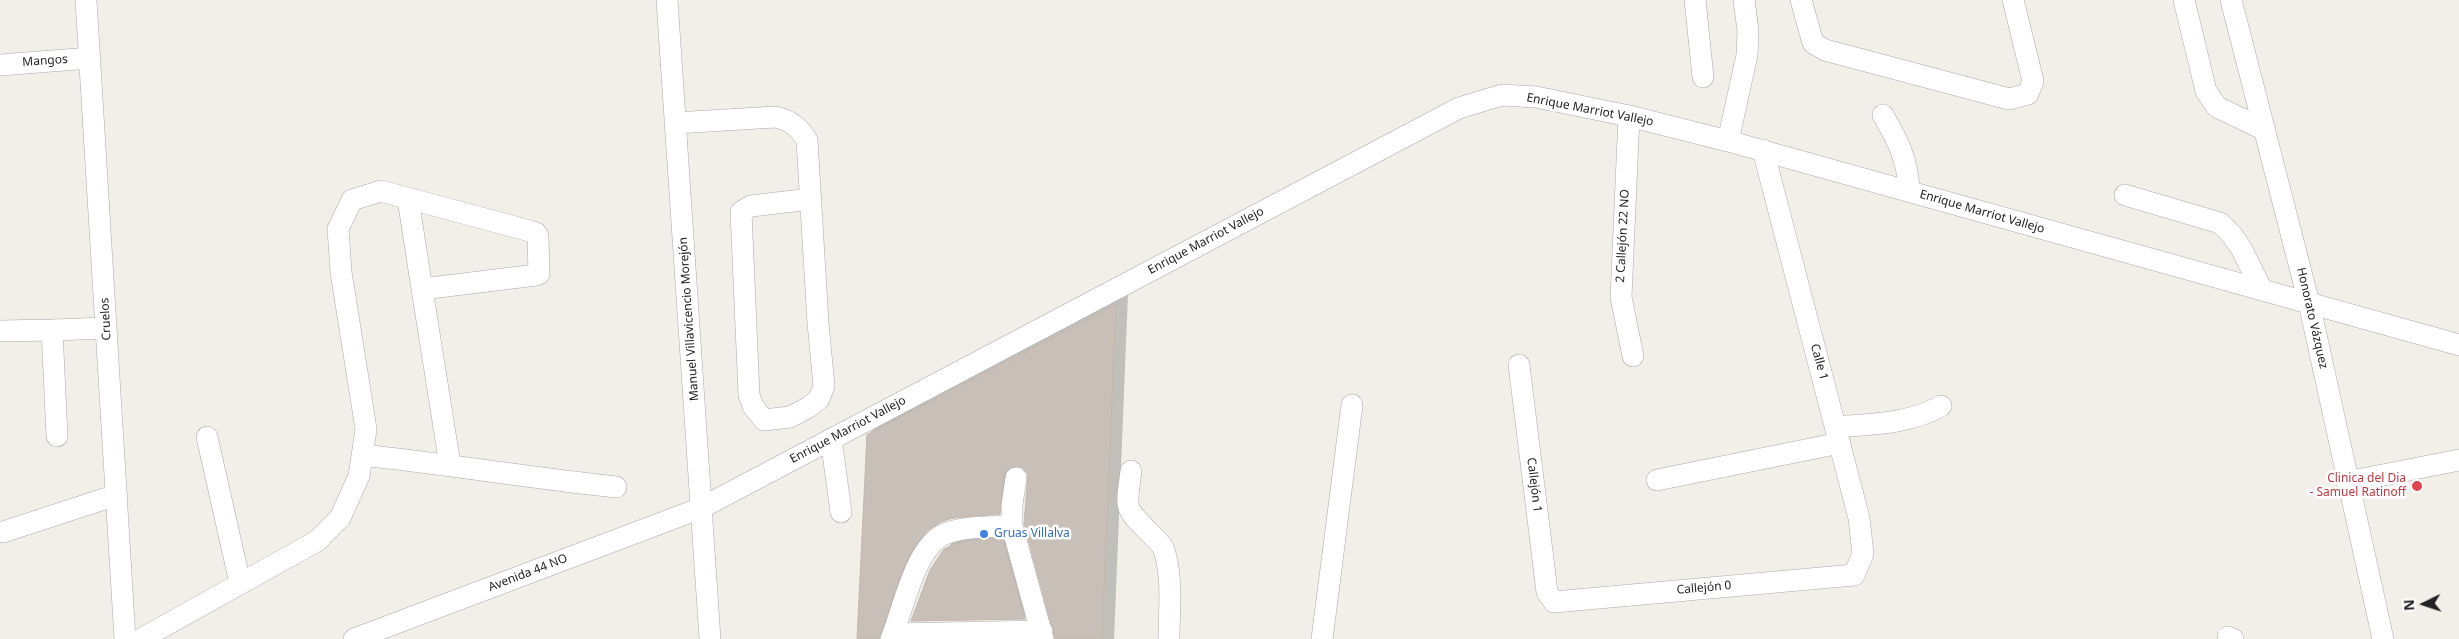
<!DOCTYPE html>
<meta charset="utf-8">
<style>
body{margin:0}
#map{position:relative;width:2459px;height:639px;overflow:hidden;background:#f2efe9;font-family:"Noto Sans",sans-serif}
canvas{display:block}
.north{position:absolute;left:2399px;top:579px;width:50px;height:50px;-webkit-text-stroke:4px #fff;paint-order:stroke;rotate:266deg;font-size:14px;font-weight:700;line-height:20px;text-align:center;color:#222}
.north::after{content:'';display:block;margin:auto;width:18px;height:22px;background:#222;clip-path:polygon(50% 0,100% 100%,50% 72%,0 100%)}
</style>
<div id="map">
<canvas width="2459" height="639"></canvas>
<div class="north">N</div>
</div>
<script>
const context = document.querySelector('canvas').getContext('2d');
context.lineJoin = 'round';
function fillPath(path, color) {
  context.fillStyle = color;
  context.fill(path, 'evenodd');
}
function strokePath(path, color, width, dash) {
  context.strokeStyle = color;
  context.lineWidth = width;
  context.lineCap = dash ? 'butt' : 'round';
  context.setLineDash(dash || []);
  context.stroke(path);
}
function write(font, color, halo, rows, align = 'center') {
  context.font = font + ' "Noto Sans",sans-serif';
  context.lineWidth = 5;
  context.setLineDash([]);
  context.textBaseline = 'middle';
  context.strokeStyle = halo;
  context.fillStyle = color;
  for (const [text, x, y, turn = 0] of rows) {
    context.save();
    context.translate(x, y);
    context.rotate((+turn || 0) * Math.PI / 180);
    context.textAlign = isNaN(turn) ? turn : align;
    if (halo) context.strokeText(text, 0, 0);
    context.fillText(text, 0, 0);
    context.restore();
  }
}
const shadow = new Path2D(`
 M 1128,294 L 1114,639 L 859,639 L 868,435 L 881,422 ZM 1017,464 L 1025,468 L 1030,479 L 1056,638 L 1054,639 L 1045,631 L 891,628 L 912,561 L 928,529 L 940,521 L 979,514 L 999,513 L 1012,500 Z
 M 1015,526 L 1037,605 L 1024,618 L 945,550 L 958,537 Z`);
const building = new Path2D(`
 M 1116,305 L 1102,639 L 1055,639 L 1024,524 L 1028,474 L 1023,468 L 1017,466 L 1007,470 L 1004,476 L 1000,514 L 952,518 L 941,522 L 927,531 L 907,559 L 879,639 L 857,639 L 867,435 Z
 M 1003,539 L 1025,619 L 911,621 L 930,570 L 944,549 L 965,541 Z`);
const minor = new Path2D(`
 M 86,0 L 125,639
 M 667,0 L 710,639
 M 1695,0 L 1703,77
 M 1801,0 L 1813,43 L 1825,50 L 2009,99 L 2028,94 L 2033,81 L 2013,0
 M 2184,0 L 2206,91 L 2217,107 L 2265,130
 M 2231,0 L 2309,303 L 2383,639
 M 0,65 L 90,58
 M 1883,115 C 1898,141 1908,160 1909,191
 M 1629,116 L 1621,297 L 1633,356
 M 675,123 L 775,117 C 791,120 799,128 807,140 L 818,323 L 824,386 L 819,399 L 809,407 L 790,417 L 764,420 L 753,406 L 749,395 L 741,212 L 751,206 L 811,199
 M 1728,141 L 1747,55 L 1748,31 L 1744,0
 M 2125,195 L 2220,223 L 2232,235 L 2241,248 L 2262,290
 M 408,199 L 422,289
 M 0,331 L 52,330
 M 1519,365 L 1547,592 L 1554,602 L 1854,575 L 1863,554 L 1859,518 L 1763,150
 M 1836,427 C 1871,424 1909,424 1941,406
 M 57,436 L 52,330 L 106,328
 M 207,437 L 240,583
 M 831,439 L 841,512
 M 362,455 C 447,464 531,478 616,487
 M 1131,471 C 1126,511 1123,506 1152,535 C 1156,540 1162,544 1164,550 C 1173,577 1169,611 1169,639
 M 1016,478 L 1012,505 L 1012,526 L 1043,639
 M 1657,480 L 1840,443
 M 2347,482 L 2459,460
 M 3,532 L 104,499 L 117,497
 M 893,634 L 1042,631
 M 2228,637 L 2233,639
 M 141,639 L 317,541 L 340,518 L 359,476 L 366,429 L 341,272 L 338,229 L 352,200 L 381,191 L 530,231 L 536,233 L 538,237 L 539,274 L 536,275 L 422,289 L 450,465
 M 354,639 L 701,508 L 1459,108 L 1502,95 L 1536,97 L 1629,116 L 1728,141 L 2459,345
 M 891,639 C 903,611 915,544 947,533 C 968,526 991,527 1012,526
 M 1322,639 L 1352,405`);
const markers = [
 [2417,486,6,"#e0444e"],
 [984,534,5,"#3f7fe0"]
];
const streetNames = [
 ["Mangos",45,61,-4],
 ["Enrique Marriot Vallejo",1590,110,11],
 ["Enrique Marriot Vallejo",1982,212,16],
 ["2 Callejón 22 NO",1623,236,-87],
 ["Enrique Marriot Vallejo",1206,241,-28],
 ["Honorato Vázquez",2312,318,77],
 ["Cruelos",106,319,-93],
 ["Manuel Villavicencio Morejón",689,319,-94],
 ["Calle 1",1819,362,75],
 ["Enrique Marriot Vallejo",848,430,-28],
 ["Callejón 1",1534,485,83],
 ["Avenida 44 NO",528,573,-21],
 ["Callejón 0",1704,588,-5]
];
const healthNames = [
 ["Clinica del Dia",2406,479],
 ["- Samuel Ratinoff",2406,493]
];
const shopNames = [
 ["Gruas Villalva",994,534]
];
fillPath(shadow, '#0003');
fillPath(building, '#c7bfb8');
strokePath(building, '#c4b6ab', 1);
strokePath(minor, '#a9a9a9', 22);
strokePath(minor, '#fff', 21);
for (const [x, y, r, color] of markers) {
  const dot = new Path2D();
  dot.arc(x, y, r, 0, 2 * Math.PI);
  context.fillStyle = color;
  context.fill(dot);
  strokePath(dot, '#fff', 2);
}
write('12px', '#222', '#fff', streetNames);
write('12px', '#be3a42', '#fff', healthNames, 'right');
write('12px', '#366cbe', '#fff', shopNames, 'left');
</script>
